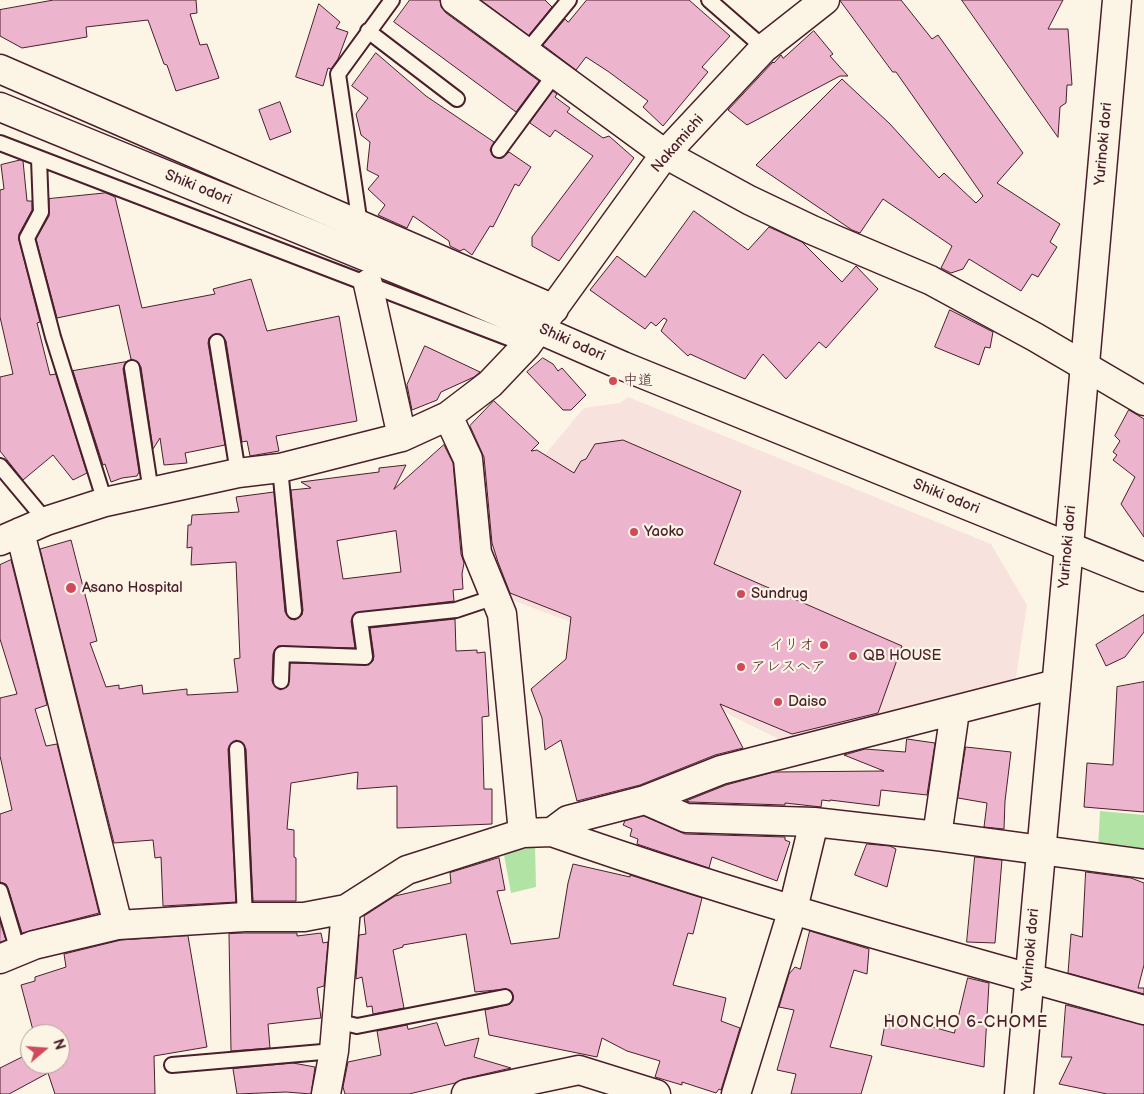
<!DOCTYPE html>
<meta charset="utf-8">
<style>
body{margin:0}
#map{position:relative;width:1144px;height:1094px;overflow:hidden;background:#fcf5e5;font-family:"Balsamiq Sans",sans-serif}
canvas{display:block}
.north{position:absolute;left:20px;top:1024px;width:50px;height:50px;box-sizing:border-box;background:#fcf5e5;border:1px solid #b59f9b;border-radius:50%;rotate:72deg;font-size:14px;font-weight:700;line-height:20px;text-align:center;color:#4a1f2b}
.north::after{content:'';display:block;margin:auto;width:18px;height:22px;background:#d1495b;clip-path:polygon(50% 0,100% 100%,50% 72%,0 100%)}
</style>
<div id="map">
<canvas width="1144" height="1094"></canvas>
<div class="north">N</div>
</div>
<script>
const context = document.querySelector('canvas').getContext('2d');
context.lineJoin = 'round';
function fillPath(path, color) {
  context.fillStyle = color;
  context.fill(path, 'evenodd');
}
function strokePath(path, color, width, dash) {
  context.strokeStyle = color;
  context.lineWidth = width;
  context.lineCap = dash ? 'butt' : 'round';
  context.setLineDash(dash || []);
  context.stroke(path);
}
function write(font, color, halo, rows, align = 'center') {
  context.font = font + ' "Balsamiq Sans","Klee One",sans-serif';
  context.lineWidth = 4.5;
  context.setLineDash([]);
  context.textBaseline = 'middle';
  context.strokeStyle = halo;
  context.fillStyle = color;
  for (const [text, x, y, turn = 0] of rows) {
    context.save();
    context.translate(x, y);
    context.rotate((+turn || 0) * Math.PI / 180);
    context.textAlign = isNaN(turn) ? turn : align;
    if (halo) context.strokeText(text, 0, 0);
    context.fillText(text, 0, 0);
    context.restore();
  }
}
const built = new Path2D(`
 M 628,397 L 991,544 L 1027,605 L 1015,683 L 1002,683 L 982,691 L 787,743 L 722,711 L 571,622 L 501,596 L 486,534 L 501,507 L 584,408 L 620,403 Z`);
const green = new Path2D(`
 M 1100,811 L 1144,815 L 1144,852 L 1098,849 Z
 M 535,845 L 536,887 L 511,893 L 504,855 Z`);
const building = new Path2D(`
 M 54,0 L 196,0 L 197,13 L 190,14 L 200,45 L 207,44 L 219,78 L 176,91 L 167,65 L 164,64 L 148,20 L 86,27 L 87,37 L 22,48 L 0,36 L 0,10 Z
 M 410,0 L 440,0 L 441,7 L 446,13 L 539,81 L 516,112 L 394,22 Z
 M 481,0 L 545,0 L 552,7 L 529,35 Z
 M 587,0 L 689,0 L 730,36 L 702,67 L 708,72 L 663,126 L 643,107 L 648,101 L 609,72 L 586,57 L 576,70 L 543,45 L 565,19 L 568,22 Z
 M 840,0 L 901,0 L 932,39 L 938,35 L 1023,153 L 997,183 L 1060,224 L 1050,242 L 1057,247 L 1038,277 L 1032,274 L 1021,291 L 969,259 L 963,269 L 951,273 L 941,268 L 952,246 L 883,199 L 860,233 L 852,230 L 756,165 L 842,79 L 890,124 L 939,178 L 944,173 L 976,203 L 983,196 L 896,72 L 893,72 Z
 M 962,0 L 1063,0 L 1048,29 L 1068,29 L 1072,85 L 1067,85 L 1066,103 L 1060,107 L 1058,137 Z
 M 319,4 L 340,22 L 336,28 L 348,32 L 338,59 L 331,69 L 328,68 L 323,86 L 296,77 Z
 M 814,31 L 833,54 L 830,56 L 848,76 L 840,76 L 747,125 L 728,110 L 773,62 L 774,63 L 781,55 L 783,58 Z
 M 376,53 L 426,96 L 494,142 L 490,150 L 494,157 L 502,158 L 509,152 L 531,167 L 519,186 L 515,184 L 493,227 L 490,226 L 472,255 L 464,249 L 460,251 L 450,246 L 449,241 L 413,216 L 407,228 L 378,215 L 385,205 L 368,189 L 379,176 L 367,170 L 370,142 L 361,135 L 356,114 L 368,98 L 352,86 Z
 M 553,91 L 557,94 L 555,97 L 570,108 L 567,112 L 603,138 L 609,136 L 634,158 L 559,261 L 532,246 L 532,237 L 593,156 L 555,130 L 550,137 L 530,123 Z
 M 280,102 L 291,132 L 270,140 L 259,110 Z
 M 21,160 L 23,161 L 27,201 L 32,201 L 32,210 L 19,234 L 19,240 L 40,322 L 37,323 L 50,375 L 56,374 L 87,473 L 73,480 L 53,455 L 23,480 L 0,451 L 0,377 L 13,374 L 0,317 L 0,190 L 4,189 L 1,165 Z
 M 106,193 L 115,197 L 142,308 L 215,294 L 213,289 L 251,279 L 267,331 L 339,316 L 357,421 L 276,436 L 279,451 L 250,456 L 247,441 L 242,442 L 226,341 L 221,334 L 215,334 L 209,338 L 208,343 L 225,445 L 185,453 L 187,463 L 164,465 L 160,438 L 153,449 L 141,367 L 138,362 L 131,359 L 119,305 L 57,318 L 36,239 L 49,216 L 49,199 Z
 M 694,211 L 748,250 L 769,227 L 802,242 L 842,282 L 856,266 L 878,289 L 826,348 L 819,342 L 786,379 L 763,354 L 745,379 L 690,354 L 688,356 L 661,331 L 667,320 L 664,318 L 656,326 L 651,322 L 645,329 L 590,290 L 617,256 L 645,277 Z
 M 950,310 L 993,332 L 990,348 L 985,347 L 979,365 L 935,347 Z
 M 425,346 L 480,372 L 474,377 L 441,392 L 437,400 L 412,410 L 407,385 Z
 M 543,358 L 553,364 L 558,371 L 562,368 L 586,395 L 571,410 L 563,410 L 527,372 Z
 M 126,362 L 123,369 L 139,472 L 137,476 L 122,478 L 111,482 L 105,464 L 103,465 L 73,371 Z
 M 494,401 L 539,443 L 531,451 L 537,450 L 574,473 L 581,461 L 586,459 L 595,444 L 623,440 L 741,491 L 714,564 L 902,646 L 878,713 L 792,734 L 720,704 L 743,748 L 715,755 L 640,785 L 577,801 L 561,740 L 545,750 L 542,718 L 531,689 L 566,659 L 571,617 L 510,593 L 498,562 L 492,543 L 484,457 L 470,426 Z
 M 1129,410 L 1144,419 L 1144,537 L 1121,504 L 1135,477 L 1113,460 L 1117,455 L 1113,452 L 1120,441 L 1115,436 Z
 M 444,445 L 453,463 L 461,554 L 464,563 L 462,574 L 463,589 L 453,590 L 454,601 L 355,613 L 351,621 L 355,648 L 278,646 L 275,649 L 273,654 L 272,681 L 274,685 L 280,690 L 288,686 L 290,663 L 369,665 L 373,661 L 374,656 L 370,628 L 455,619 L 456,651 L 477,650 L 477,653 L 485,652 L 489,716 L 482,717 L 484,789 L 492,789 L 492,824 L 397,828 L 397,786 L 357,789 L 358,772 L 291,783 L 287,829 L 294,830 L 294,857 L 296,858 L 296,901 L 253,901 L 246,749 L 241,742 L 236,740 L 230,745 L 228,749 L 236,902 L 163,906 L 161,857 L 155,858 L 153,840 L 114,843 L 40,549 L 71,540 L 97,641 L 90,643 L 106,687 L 119,685 L 119,689 L 142,685 L 143,694 L 187,689 L 187,695 L 238,692 L 234,659 L 240,658 L 236,562 L 191,565 L 192,547 L 187,548 L 188,525 L 191,525 L 192,515 L 239,512 L 236,497 L 274,492 L 285,612 L 290,619 L 295,620 L 302,615 L 303,610 L 291,490 L 311,488 L 301,482 L 379,472 L 379,468 L 406,465 L 394,489 ZM 396,531 L 401,572 L 343,579 L 337,541 Z
 M 11,560 L 47,705 L 35,709 L 46,746 L 57,744 L 99,913 L 22,933 L 8,888 L 6,884 L 0,882 L 0,814 L 12,810 L 0,756 L 0,698 L 17,694 L 0,639 L 0,565 Z
 M 1144,615 L 1144,632 L 1125,657 L 1106,666 L 1096,645 Z
 M 1144,682 L 1144,812 L 1084,807 L 1087,763 L 1113,765 L 1117,687 Z
 M 907,739 L 935,743 L 927,795 L 881,790 L 879,806 L 830,800 L 830,801 L 822,800 L 821,807 L 785,803 L 785,805 L 690,802 L 686,801 L 726,785 L 774,772 L 884,771 L 844,755 L 865,749 L 905,752 Z
 M 966,747 L 1011,752 L 1005,801 L 1004,829 L 984,827 L 987,803 L 958,798 Z
 M 644,816 L 685,834 L 785,837 L 785,840 L 790,842 L 777,881 L 712,857 L 709,868 L 637,844 L 638,839 L 630,836 L 632,829 L 623,825 L 625,821 Z
 M 867,844 L 890,846 L 896,849 L 887,887 L 855,875 Z
 M 975,857 L 1002,860 L 995,943 L 967,942 Z
 M 499,858 L 505,890 L 497,891 L 511,944 L 559,938 L 568,883 L 573,864 L 630,877 L 630,875 L 702,898 L 693,934 L 688,933 L 673,985 L 726,998 L 721,1021 L 740,1028 L 721,1090 L 719,1089 L 716,1093 L 682,1082 L 682,1085 L 655,1077 L 660,1061 L 627,1051 L 602,1038 L 597,1057 L 489,1035 L 485,1010 L 510,1004 L 513,1000 L 513,995 L 507,989 L 475,992 L 466,934 L 403,945 L 403,947 L 393,950 L 404,1008 L 373,1014 L 372,1006 L 367,1007 L 362,977 L 356,979 L 359,935 L 366,934 L 364,916 L 395,896 L 451,883 L 450,873 Z
 M 1086,872 L 1131,878 L 1144,883 L 1144,965 L 1138,988 L 1144,988 L 1144,994 L 1068,973 L 1071,934 L 1082,937 Z
 M 0,921 L 6,940 L 0,942 Z
 M 810,931 L 869,949 L 867,974 L 854,970 L 830,1047 L 872,1056 L 861,1094 L 791,1094 L 796,1074 L 777,1070 L 794,1010 L 779,1007 L 789,974 L 795,967 L 800,969 Z
 M 245,933 L 297,933 L 297,936 L 321,933 L 323,943 L 328,942 L 324,986 L 317,988 L 321,1018 L 268,1024 L 270,1048 L 231,1051 L 229,934 Z
 M 188,936 L 207,1047 L 154,1056 L 155,1094 L 55,1094 L 48,1073 L 9,1094 L 0,1094 L 0,1068 L 30,1053 L 30,1064 L 60,1064 L 60,1034 L 34,1034 L 21,985 L 35,981 L 35,977 L 66,967 L 64,954 L 121,940 Z
 M 968,978 L 989,983 L 984,1067 L 881,1045 L 887,1014 L 954,1033 Z
 M 1066,1005 L 1144,1025 L 1144,1094 L 1107,1094 L 1059,1084 L 1072,1057 L 1062,1057 Z
 M 437,1023 L 445,1046 L 479,1038 L 474,1057 L 511,1068 L 463,1079 L 455,1083 L 409,1094 L 345,1094 L 343,1087 L 348,1062 L 381,1055 L 377,1031 L 407,1025 L 408,1029 Z
 M 293,1063 L 315,1067 L 311,1094 L 286,1092 L 237,1094 L 233,1069 Z`);
const service = new Path2D(`
 M 709,0 L 764,48
 M 368,31 L 457,99
 M 527,51 L 569,0
 M 0,143 L 527,345
 M 499,150 L 555,74
 M 39,159 L 41,212 L 27,238 L 53,337 L 105,502
 M 360,225 L 338,74 L 392,0
 M 217,342 L 238,473
 M 132,368 L 151,492
 M 0,466 L 46,521
 M 280,468 L 294,611
 M 281,681 L 282,654 L 365,657 L 360,620 L 456,610 L 495,597
 M 237,749 L 245,917
 M 0,891 L 18,951
 M 336,1021 L 357,1026 L 505,997
 M 172,1065 L 334,1051`);
const minor = new Path2D(`
 M 455,0 L 665,154 L 749,200 L 812,230 L 930,280 L 1035,337 L 1144,401
 M 0,69 L 554,309
 M 368,284 L 402,437
 M 448,416 L 468,459 L 477,553 L 502,614 L 523,833
 M 20,532 L 118,925
 M 0,541 L 46,521 L 105,502 L 238,473 L 280,468 L 402,437 L 448,416 L 490,384 L 527,345 L 665,154 L 764,48 L 825,0
 M 645,800 L 686,818 L 814,822 L 937,836 L 1144,864
 M 552,832 C 746,900 946,955 1144,1010
 M 937,836 L 955,711
 M 0,959 L 34,945 L 118,925 L 245,917 L 304,917 L 346,909 L 407,870 L 523,833 L 552,832 L 568,820 L 645,800 L 721,770 L 1056,684
 M 326,1094 L 334,1051 L 346,909
 M 466,1094 L 579,1070 L 656,1094
 M 736,1094 L 793,909 L 814,822`);
const tertiary = new Path2D(`
 M 1019,1094 L 1069,546 L 1117,0`);
const secondary = new Path2D(`
 M 0,107 L 460,295 L 623,366 L 1144,577`);
const markers = [
 [613,381,5,"#d1495b"],
 [634,532,5,"#d1495b"],
 [71,588,6,"#d1495b"],
 [741,594,5,"#d1495b"],
 [824,645,5,"#d1495b"],
 [853,656,5,"#d1495b"],
 [741,667,5,"#d1495b"],
 [778,702,5,"#d1495b"]
];
const streetNames = [
 ["Nakamichi",678,144,-49],
 ["Yurinoki dori",1104,144,-85],
 ["Shiki odori",198,188,22],
 ["Shiki odori",572,343,24],
 ["Shiki odori",946,497,22],
 ["Yurinoki dori",1068,547,-85],
 ["Yurinoki dori",1031,950,-85]
];
const poiNames = [
 ["中道",623,381],
 ["Yaoko",644,532],
 ["Asano Hospital",82,588],
 ["Sundrug",751,594],
 ["イリオ",814,645,"right"],
 ["QB HOUSE",863,656],
 ["アレスヘア",751,667],
 ["Daiso",788,702]
];
const neighbourhoodNames = [
 ["HONCHO 6-CHOME",966,1023]
];
fillPath(built, '#f7e2de');
fillPath(green, '#b0e3a4');
fillPath(building, '#ecb5cd');
strokePath(building, '#4a1f2b', 1);
strokePath(service, '#4a1f2b', 18);
strokePath(minor, '#4a1f2b', 31);
strokePath(tertiary, '#4a1f2b', 31);
strokePath(secondary, '#4a1f2b', 31);
strokePath(service, '#fcf5e5', 14);
strokePath(minor, '#fcf5e5', 28);
strokePath(tertiary, '#fcf5e5', 28);
strokePath(secondary, '#fcf5e5', 28);
for (const [x, y, r, color] of markers) {
  const dot = new Path2D();
  dot.arc(x, y, r, 0, 2 * Math.PI);
  context.fillStyle = color;
  context.fill(dot);
  strokePath(dot, '#fcf5e5', 2);
}
write('15px', '#4a1f2b', '#fcf5e5', streetNames);
write('15px', '#4a1f2b', '#fcf5e5', poiNames, 'left');
context.letterSpacing = '1px';
write('16px', '#4a1f2b', '#fcf5e5', neighbourhoodNames);
context.letterSpacing = '0px';
</script>
